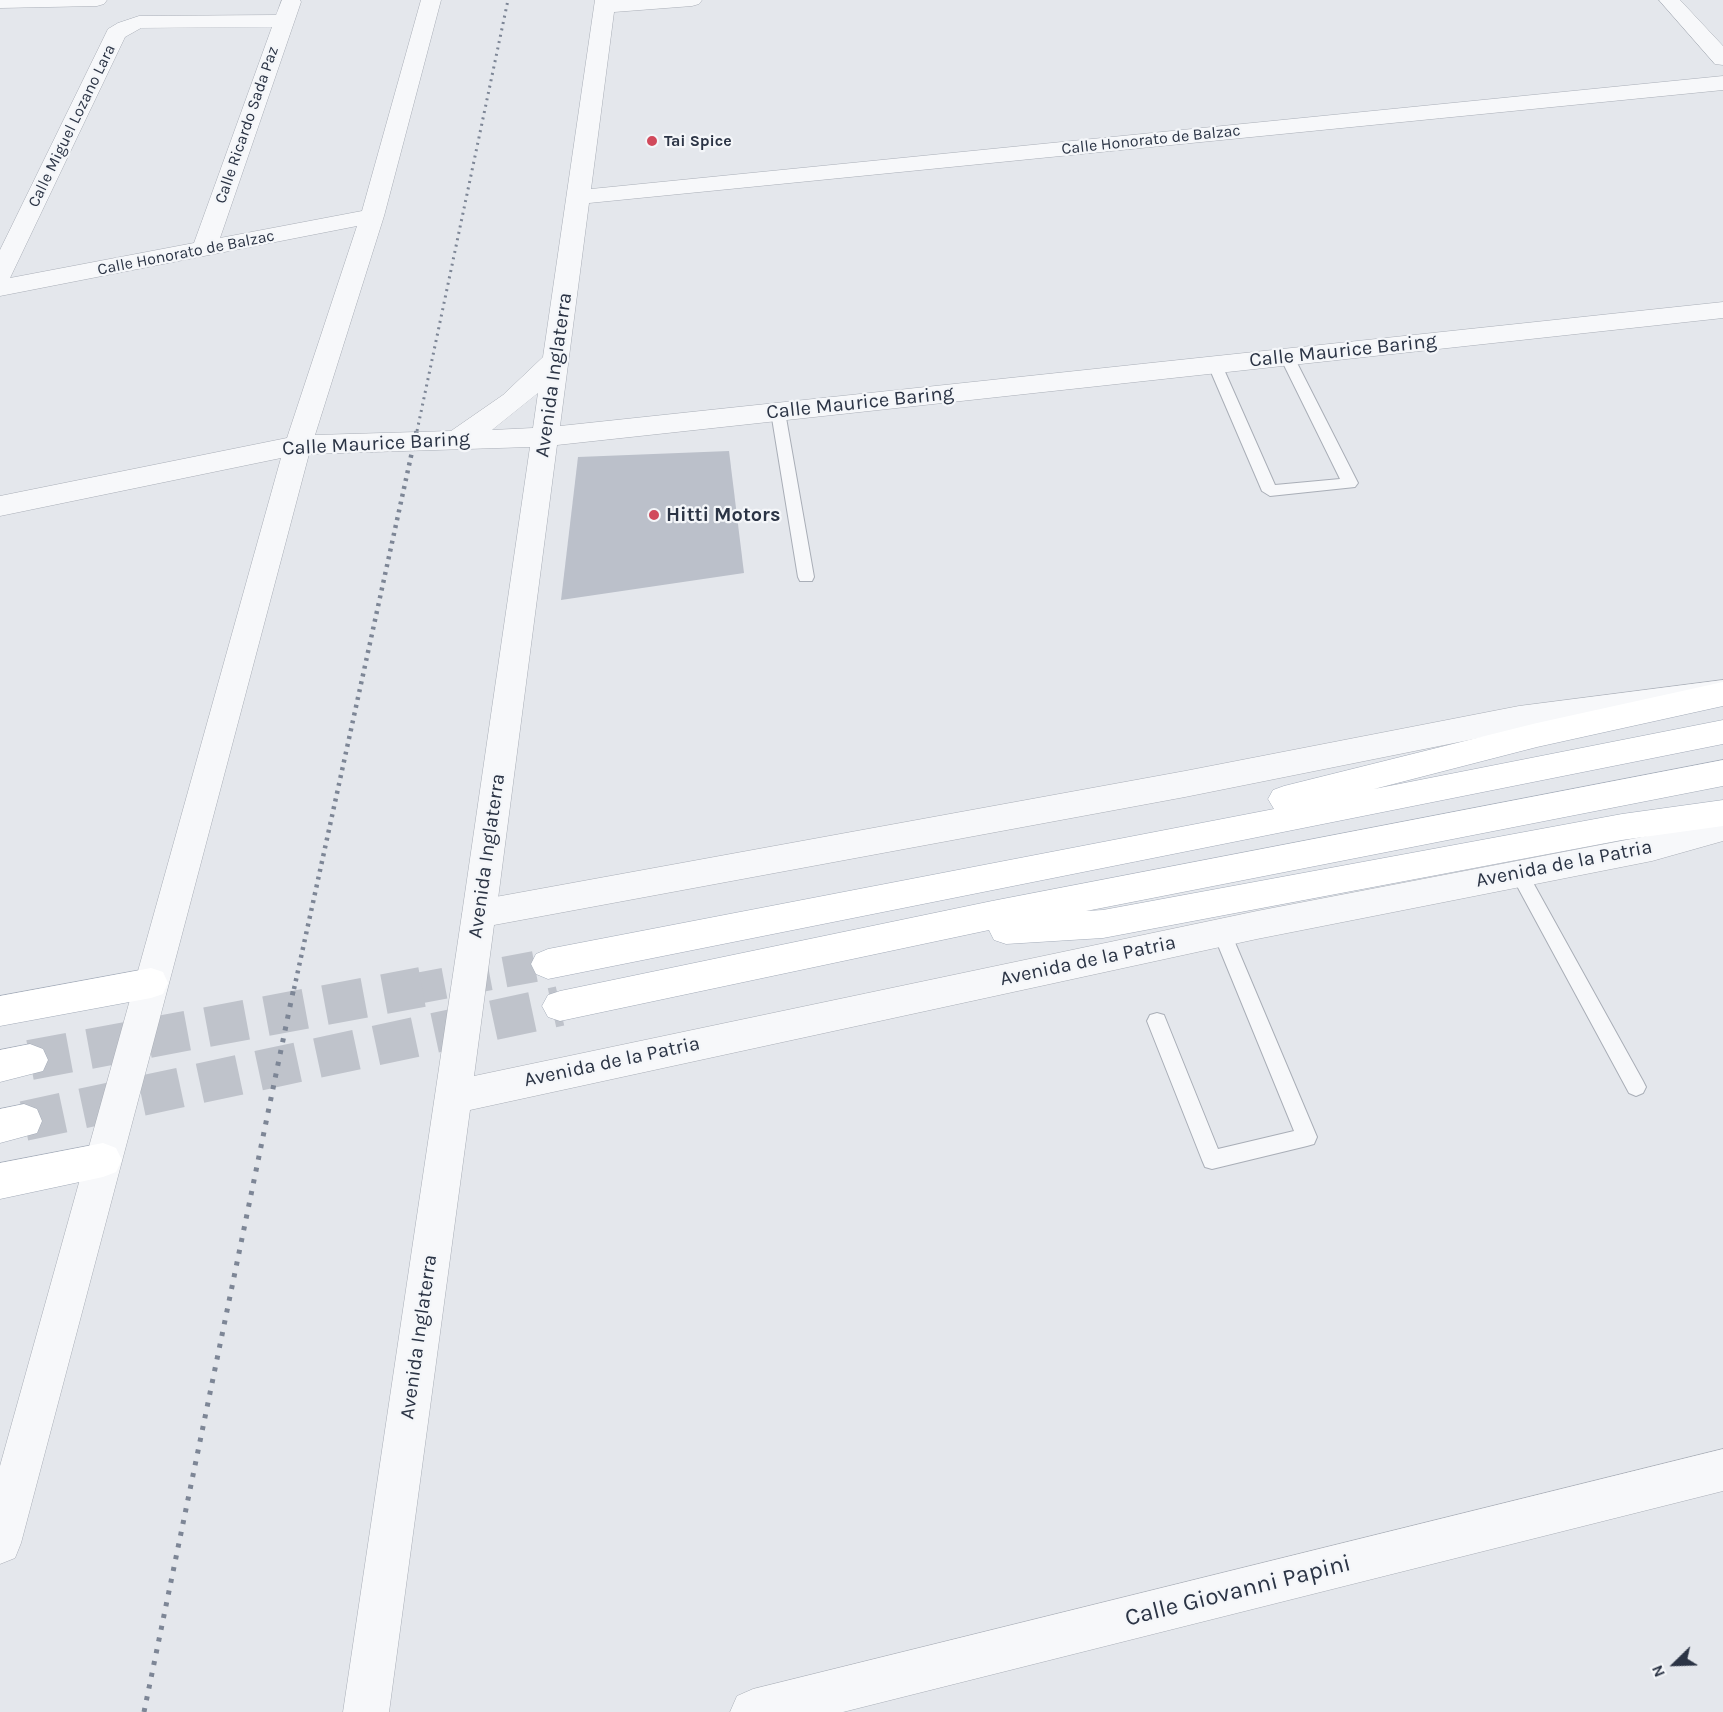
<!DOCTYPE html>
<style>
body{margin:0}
#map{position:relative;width:1723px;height:1712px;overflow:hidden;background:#e4e7ec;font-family:Karla,sans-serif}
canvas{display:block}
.north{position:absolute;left:1645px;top:1634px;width:60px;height:60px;-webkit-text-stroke:4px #f4f6f9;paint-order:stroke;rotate:247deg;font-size:16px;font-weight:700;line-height:24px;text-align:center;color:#2b3445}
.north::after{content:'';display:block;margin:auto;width:21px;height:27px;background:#2b3445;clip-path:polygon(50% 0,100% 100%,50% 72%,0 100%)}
</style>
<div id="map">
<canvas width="1723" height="1712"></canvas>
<div class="north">N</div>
</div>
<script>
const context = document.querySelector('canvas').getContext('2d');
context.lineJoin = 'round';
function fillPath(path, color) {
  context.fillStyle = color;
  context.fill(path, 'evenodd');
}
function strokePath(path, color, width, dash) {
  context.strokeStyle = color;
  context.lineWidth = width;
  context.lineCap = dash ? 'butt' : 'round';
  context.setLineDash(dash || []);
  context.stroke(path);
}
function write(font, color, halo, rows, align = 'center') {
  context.font = font + ' Karla,sans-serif';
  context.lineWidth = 4.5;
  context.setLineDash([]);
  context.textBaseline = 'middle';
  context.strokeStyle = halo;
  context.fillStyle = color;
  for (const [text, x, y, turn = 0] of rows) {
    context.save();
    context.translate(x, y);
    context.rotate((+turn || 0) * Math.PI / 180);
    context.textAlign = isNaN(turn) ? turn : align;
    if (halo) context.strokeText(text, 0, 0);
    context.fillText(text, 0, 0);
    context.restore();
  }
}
const building = new Path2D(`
 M 729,451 L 744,573 L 561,600 L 578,457 Z`);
const primaryTunnelFar1 = new Path2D(`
 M 414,989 L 548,964`);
const primaryTunnel = new Path2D(`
 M 30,1060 L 422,987
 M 24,1121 L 560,1006`);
const service = new Path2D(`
 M 1287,352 L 1294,357 L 1358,483 L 1355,487 L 1270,496 L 1262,491 L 1208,365 L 1215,360 L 1222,365 L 1275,485 L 1340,479 L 1280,357 Z
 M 778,407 L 785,412 L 814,577 L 812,581 L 800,581 L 798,577 L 771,412 Z
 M 1519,866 L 1525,868 L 1643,1081 L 1646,1087 L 1643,1093 L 1636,1096 L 1629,1093 L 1510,873 L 1513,868 Z
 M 1222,925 L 1229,927 L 1231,933 L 1317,1137 L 1314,1144 L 1307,1146 L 1212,1169 L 1205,1167 L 1202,1160 L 1147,1021 L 1150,1015 L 1157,1013 L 1164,1015 L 1218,1149 L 1294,1131 L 1213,933 L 1215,927 Z`);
const minor = new Path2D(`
 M 0,0 L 107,0 L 104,4 L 97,6 L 0,8 Z
 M 282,0 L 300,0 L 301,2 L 220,238 L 362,211 L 421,0 L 441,0 L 384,216 L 315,435 L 451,431 L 503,395 L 543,357 L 595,0 L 702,0 L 699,4 L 692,6 L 614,12 L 591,189 L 1723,76 L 1723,90 L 589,203 L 560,426 L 1723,302 L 1723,318 L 557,445 L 496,914 L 491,924 L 479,928 L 467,924 L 462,914 L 530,447 L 309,454 L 21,1543 L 15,1558 L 0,1564 L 0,1466 L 281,458 L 0,516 L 0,496 L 287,438 L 357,226 L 0,296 L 0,250 L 108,29 L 118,23 L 139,16 L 276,15 ZM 272,27 L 194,243 L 10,278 L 125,37 L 141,28 ZM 538,393 L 533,428 L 492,430 Z
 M 1659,0 L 1680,0 L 1723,46 L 1723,65 L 1715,64 Z
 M 1723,1449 L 1723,1491 L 843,1712 L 730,1712 L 737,1696 L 753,1689 Z`);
const tertiary = new Path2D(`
 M 1723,680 L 1723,704 L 1519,730 L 1185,797 L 494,925 L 474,1076 L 1257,911 L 1652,835 L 1723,815 L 1723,841 L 1652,861 L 1257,939 L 470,1110 L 389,1712 L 343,1712 L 462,914 L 467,904 L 479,900 L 1185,771 L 1519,706 Z`);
const primary = new Path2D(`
 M 1723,682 L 1723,706 L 1537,747 L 1374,789 L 1723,720 L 1723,744 L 548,979 L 536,974 L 531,964 L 536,954 L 548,949 L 1274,809 L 1268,799 L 1273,790 L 1284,786 L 1537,723 Z
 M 1723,760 L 1723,786 L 1086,911 L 1103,910 L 1622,814 L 1723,800 L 1723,826 L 1622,840 L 1103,938 L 1006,944 L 994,940 L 989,930 L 560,1021 L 548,1017 L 542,1006 L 548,995 L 560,991 L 992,901 Z
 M 151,968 L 163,972 L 168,983 L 163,994 L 151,998 L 0,1026 L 0,996 Z
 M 30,1044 L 43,1049 L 48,1060 L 43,1071 L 0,1082 L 0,1050 Z
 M 24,1104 L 37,1109 L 42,1121 L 37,1133 L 0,1143 L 0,1109 Z
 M 103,1143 L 116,1148 L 122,1160 L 116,1172 L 103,1177 L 0,1199 L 0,1163 Z`);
const railFar2 = new Path2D(`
 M 417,431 L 508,0`);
const railFar1 = new Path2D(`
 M 294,989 L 417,429`);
const rail = new Path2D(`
 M 144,1712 L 294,987`);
const markers = [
 [652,141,6,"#d1495b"],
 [654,515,6,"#d1495b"]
];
const farStreetnames = [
 ["Calle Ricardo Sada Paz",247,125,-71],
 ["Calle Miguel Lozano Lara",72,126,-64],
 ["Calle Honorato de Balzac",1151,140,-6],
 ["Calle Honorato de Balzac",186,253,-11]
];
const farPoinames = [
 ["Tai Spice",664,141]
];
const streetNames = [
 ["Calle Maurice Baring",1343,351,-6],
 ["Avenida Inglaterra",554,375,-82],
 ["Calle Maurice Baring",860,403,-6],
 ["Calle Maurice Baring",376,444,-3],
 ["Avenida Inglaterra",487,856,-82],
 ["Avenida de la Patria",1564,864,-11],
 ["Avenida de la Patria",1088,961,-12],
 ["Avenida de la Patria",612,1062,-12],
 ["Avenida Inglaterra",419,1337,-82]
];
const poiNames = [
 ["Hitti Motors",666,515]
];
const nearStreetnames = [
 ["Calle Giovanni Papini",1238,1591,-14]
];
fillPath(building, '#bbc0ca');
strokePath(primaryTunnelFar1, '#bfc3cb', 31, [31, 15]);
strokePath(primaryTunnel, '#bfc3cb', 40, [40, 20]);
strokePath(service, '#a9aeb7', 2);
strokePath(minor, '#a9aeb7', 1);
strokePath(tertiary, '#a9aeb7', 1);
strokePath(primary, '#a3abb8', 1);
fillPath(service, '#f7f8fa');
fillPath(minor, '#f7f8fa');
fillPath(tertiary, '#f7f8fa');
fillPath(primary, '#fff');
strokePath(railFar2, '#7d8696', 3, [2, 4.5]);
strokePath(railFar1, '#7d8696', 4.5, [3, 5]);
strokePath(rail, '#7d8696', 5, [4, 8]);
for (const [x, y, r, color] of markers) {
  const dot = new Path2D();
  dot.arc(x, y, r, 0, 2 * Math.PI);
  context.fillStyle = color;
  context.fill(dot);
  strokePath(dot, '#f4f6f9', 2);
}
write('16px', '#2b3445', '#f4f6f9', farStreetnames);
write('bold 16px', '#2b3445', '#f4f6f9', farPoinames, 'left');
write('20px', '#2b3445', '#f4f6f9', streetNames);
write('bold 20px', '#2b3445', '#f4f6f9', poiNames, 'left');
write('24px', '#2b3445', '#f4f6f9', nearStreetnames);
</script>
